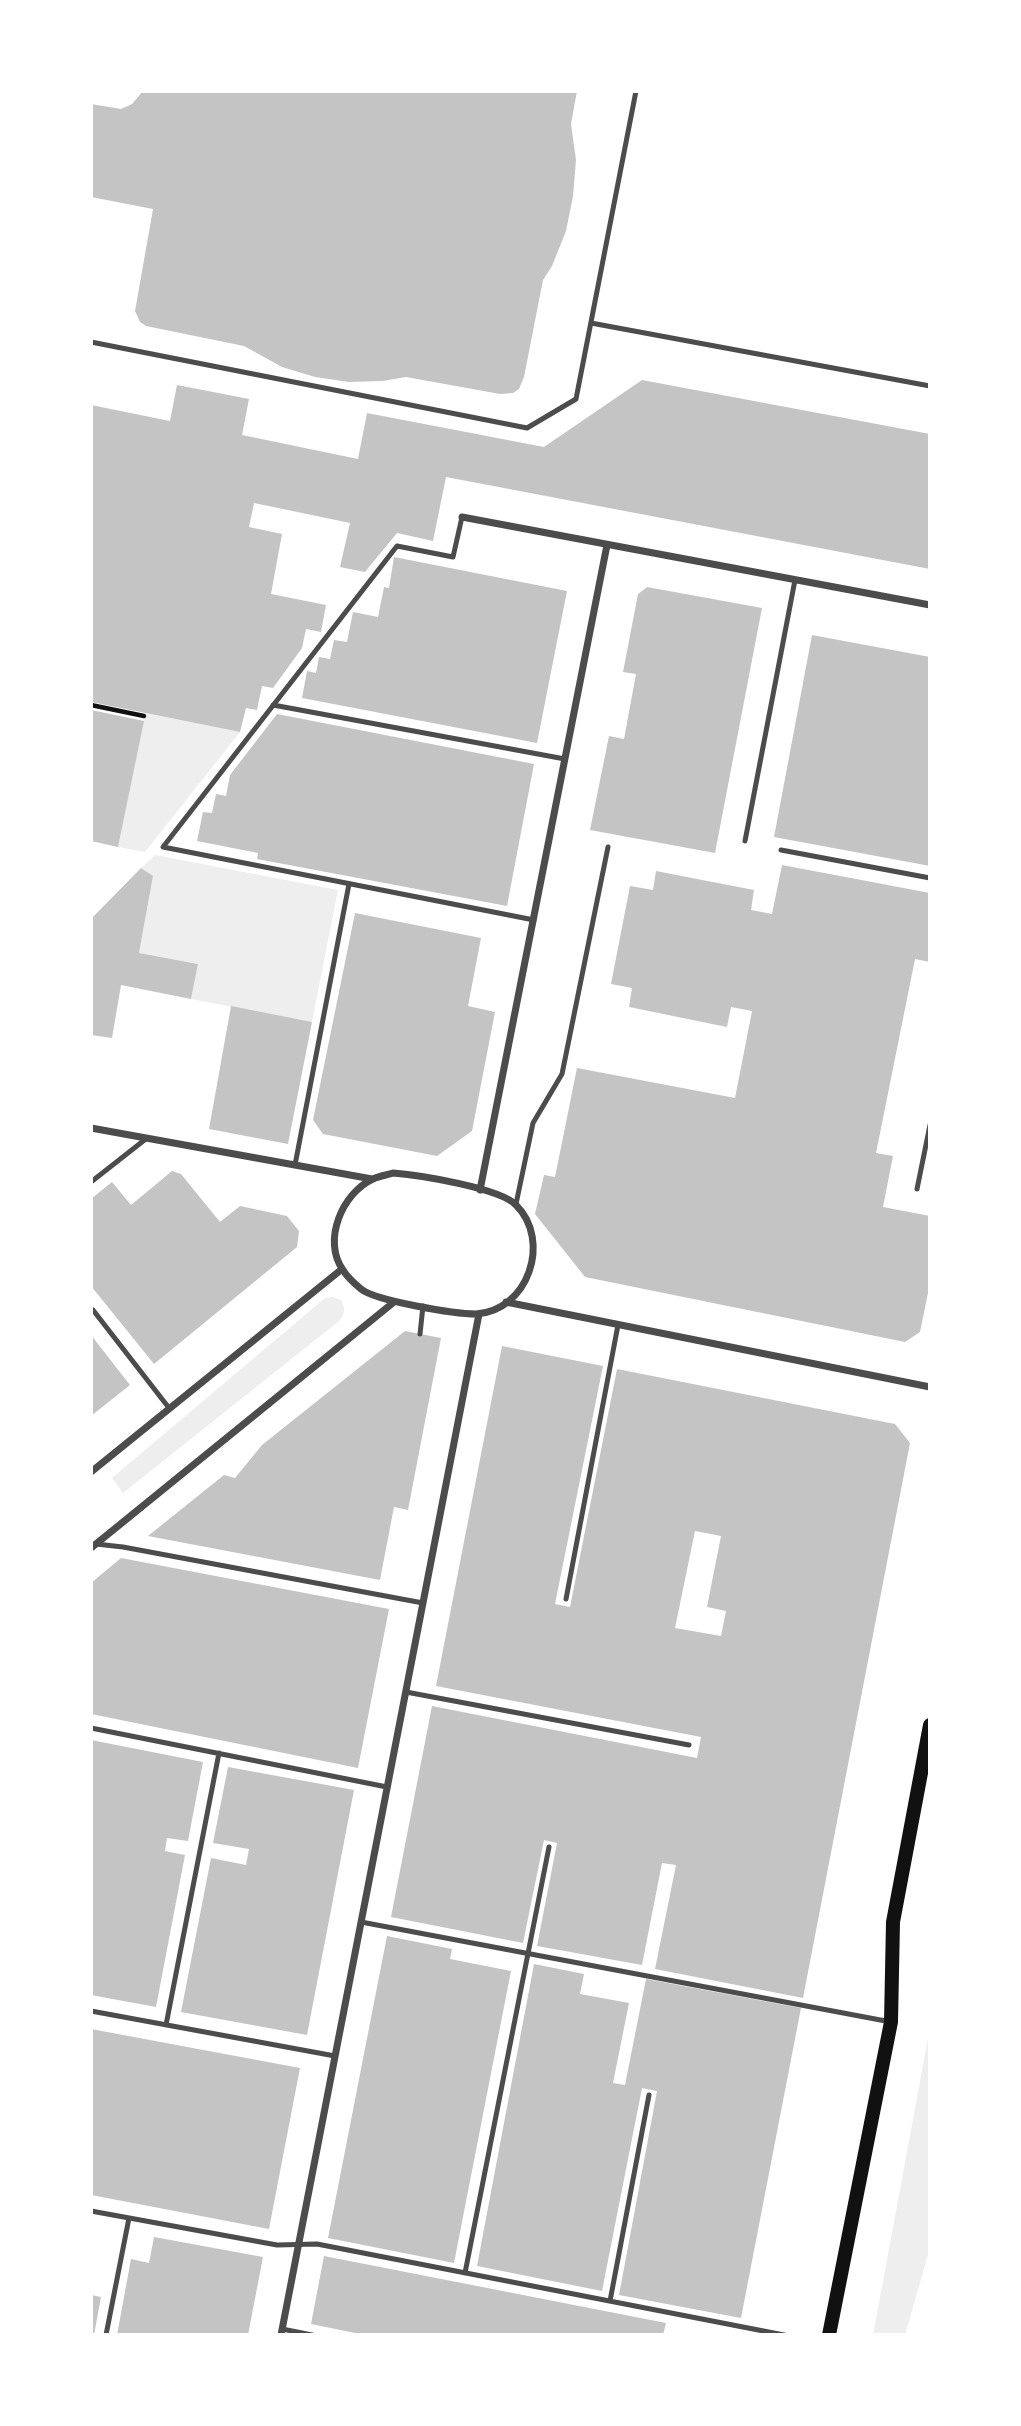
<!DOCTYPE html>
<style>
body{margin:0}
#map{position:relative;width:1021px;height:2426px;overflow:hidden;background:#fff;font-family:"PT Serif",serif}
canvas{display:block}
.frame{position:absolute;inset:0;border:93px solid #fff;pointer-events:none}
</style>
<div id="map">
<canvas width="1021" height="2426"></canvas>
<div class="frame"></div>
</div>
<script>
const context = document.querySelector('canvas').getContext('2d');
context.lineJoin = 'round';
function fillPath(path, color) {
  context.fillStyle = color;
  context.fill(path, 'evenodd');
}
function strokePath(path, color, width, dash) {
  context.strokeStyle = color;
  context.lineWidth = width;
  context.lineCap = dash ? 'butt' : 'round';
  context.setLineDash(dash || []);
  context.stroke(path);
}
const green = new Path2D(`
 M 145,713 L 240,732 L 145,852 L 118,847 Z
 M 155,855 L 338,890 L 312,1022 L 191,999 L 198,964 L 139,953 L 153,877 L 141,868 Z
 M 333,1297 L 341,1300 C 346,1309 345,1313 339,1321 L 123,1493 L 112,1478 L 325,1298 Z
 M 930,2028 L 930,2248 L 905,2335 L 873,2335 Z`);
const building = new Path2D(`
 M 143,91 L 577,91 L 571,124 L 576,160 L 573,196 L 566,231 L 552,266 L 543,280 L 524,377 L 519,389 L 513,393 L 500,394 L 406,377 L 383,381 L 349,382 L 315,377 L 282,367 L 244,346 L 146,326 L 140,322 L 135,311 L 153,209 L 91,197 L 91,104 L 121,109 L 132,104 Z
 M 642,380 L 930,434 L 930,569 L 446,477 L 433,541 L 397,533 L 365,572 L 340,567 L 350,523 L 254,503 L 249,527 L 282,534 L 271,594 L 326,605 L 321,632 L 306,629 L 302,648 L 273,688 L 262,686 L 257,710 L 246,708 L 240,732 L 91,702 L 91,405 L 170,421 L 177,385 L 249,399 L 242,435 L 358,459 L 367,413 L 544,447 Z
 M 394,557 L 567,591 L 537,743 L 302,698 L 307,671 L 316,673 L 319,657 L 330,659 L 334,640 L 347,642 L 353,612 L 378,617 L 384,587 L 389,588 Z
 M 647,587 L 762,608 L 715,853 L 590,830 L 609,736 L 624,739 L 636,674 L 623,672 L 638,594 Z
 M 812,635 L 930,657 L 930,866 L 774,837 Z
 M 91,710 L 144,721 L 118,847 L 91,841 Z
 M 277,714 L 534,764 L 507,906 L 257,859 L 258,853 L 197,841 L 203,812 L 212,813 L 216,794 L 226,796 L 230,775 Z
 M 782,865 L 930,893 L 930,962 L 915,959 L 876,1153 L 893,1156 L 883,1207 L 930,1216 L 930,1283 L 920,1332 L 905,1342 L 585,1277 L 535,1214 L 544,1175 L 555,1177 L 577,1068 L 735,1098 L 752,1011 L 731,1007 L 727,1027 L 629,1007 L 632,988 L 611,984 L 630,886 L 653,890 L 656,871 L 754,890 L 751,910 L 772,914 Z
 M 141,868 L 153,876 L 139,953 L 198,964 L 191,999 L 121,985 L 112,1038 L 91,1035 L 91,919 Z
 M 355,913 L 481,938 L 468,1006 L 495,1012 L 472,1131 L 437,1156 L 323,1134 L 313,1120 Z
 M 231,1006 L 312,1022 L 288,1144 L 209,1129 Z
 M 172,1171 L 181,1174 L 220,1222 L 240,1206 L 287,1216 L 299,1231 L 297,1247 L 154,1364 L 91,1286 L 91,1199 L 112,1182 L 131,1205 Z
 M 405,1331 L 441,1338 L 408,1510 L 394,1507 L 380,1580 L 148,1536 L 224,1475 L 235,1478 L 262,1445 Z
 M 91,1335 L 130,1385 L 91,1416 Z
 M 502,1346 L 603,1366 L 555,1604 L 570,1607 L 617,1369 L 895,1424 L 910,1443 L 803,1998 L 655,1969 L 676,1865 L 662,1863 L 642,1965 L 537,1946 L 557,1843 L 544,1840 L 523,1943 L 391,1917 L 432,1706 L 697,1758 L 701,1737 L 436,1686 ZM 695,1531 L 721,1536 L 707,1607 L 726,1611 L 721,1636 L 675,1628 Z
 M 121,1558 L 389,1609 L 358,1768 L 91,1714 L 91,1583 Z
 M 91,1740 L 203,1762 L 188,1841 L 167,1838 L 165,1851 L 185,1855 L 156,2007 L 91,1995 Z
 M 228,1767 L 354,1790 L 307,2035 L 181,2012 L 211,1858 L 246,1865 L 249,1849 L 213,1843 Z
 M 387,1936 L 452,1949 L 450,1959 L 511,1971 L 454,2263 L 328,2238 Z
 M 534,1964 L 584,1974 L 580,1994 L 629,2003 L 613,2083 L 625,2085 L 646,1979 L 801,2008 L 741,2318 L 619,2295 L 657,2091 L 642,2088 L 602,2291 L 477,2266 Z
 M 91,2029 L 300,2068 L 269,2229 L 91,2195 Z
 M 154,2237 L 263,2257 L 248,2335 L 117,2335 L 131,2259 L 149,2263 Z
 M 324,2256 L 666,2323 L 663,2335 L 365,2335 L 311,2324 Z
 M 91,2295 L 101,2297 L 94,2335 L 91,2335 Z`);
const path = new Path2D(`
 M 91,705 L 144,716`);
const service = new Path2D(`
 M 591,323 L 930,386
 M 91,342 L 527,428 L 576,399 L 636,91
 M 462,517 L 453,557 L 397,546 L 163,847 L 534,920
 M 273,705 L 565,759
 M 745,841 L 795,580
 M 781,850 L 930,878
 M 295,1165 L 349,884
 M 91,1182 L 147,1138
 M 917,1189 L 930,1125
 M 516,1204 L 533,1123 L 562,1074 L 608,847
 M 93,1310 L 169,1408
 M 420,1334 L 423,1306
 M 96,1544 L 123,1547 L 423,1603
 M 566,1599 L 618,1325
 M 406,1692 L 689,1745
 M 91,1728 L 387,1787
 M 361,1922 L 891,2022
 M 91,2011 L 335,2056
 M 166,2025 L 219,1753
 M 91,2211 L 277,2245 L 317,2244 L 784,2335
 M 465,2273 L 549,1847
 M 610,2301 L 649,2095
 M 282,2329 L 312,2335
 M 106,2335 L 129,2218`);
const minor = new Path2D(`
 M 462,517 L 930,605
 M 91,1128 L 372,1179
 M 393,1173 C 419,1175 500,1188 516,1205 C 552,1241 528,1311 476,1314 C 455,1314 376,1301 361,1289 C 355,1284 347,1277 343,1270 C 322,1241 342,1193 373,1179 C 379,1176 387,1175 393,1173 Z
 M 480,1190 L 607,545
 M 506,1302 L 930,1387
 M 91,1472 L 342,1269
 M 91,1548 L 394,1302
 M 281,2335 L 479,1314`);
const secondary = new Path2D(`
 M 829,2335 L 891,2022 L 893,1922 L 930,1725`);
fillPath(green, '#eee');
fillPath(building, '#c4c4c4');
strokePath(path, '#111', 4.5);
strokePath(service, '#4c4c4c', 5);
strokePath(minor, '#4c4c4c', 7);
strokePath(secondary, '#111', 14);
</script>
